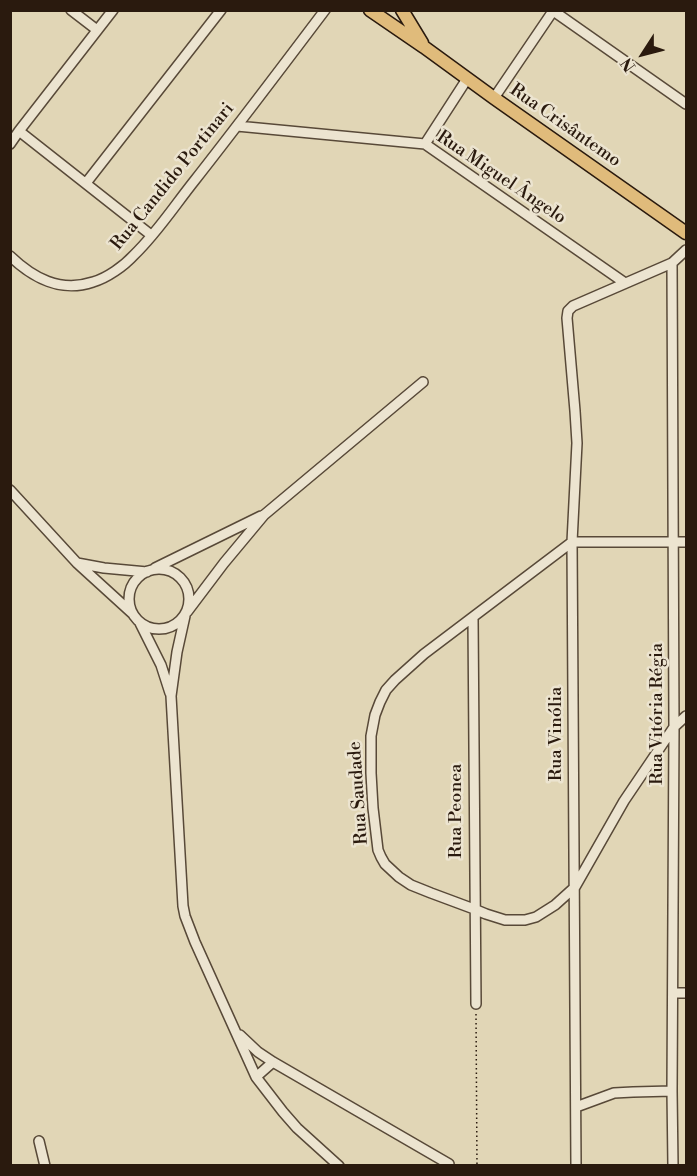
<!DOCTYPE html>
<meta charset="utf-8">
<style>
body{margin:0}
#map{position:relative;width:697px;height:1176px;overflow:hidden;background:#e1d6b6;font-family:"Libre Bodoni",serif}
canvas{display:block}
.frame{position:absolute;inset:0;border:12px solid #2a1a0e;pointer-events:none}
.north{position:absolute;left:613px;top:24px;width:60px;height:60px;-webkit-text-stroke:4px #ece4d0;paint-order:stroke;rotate:234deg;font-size:16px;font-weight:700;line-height:24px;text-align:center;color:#2a1a0e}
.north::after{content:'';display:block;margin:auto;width:21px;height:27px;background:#2a1a0e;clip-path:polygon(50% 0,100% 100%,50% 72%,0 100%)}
</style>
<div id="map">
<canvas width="697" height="1176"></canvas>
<div class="frame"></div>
<div class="north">N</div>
</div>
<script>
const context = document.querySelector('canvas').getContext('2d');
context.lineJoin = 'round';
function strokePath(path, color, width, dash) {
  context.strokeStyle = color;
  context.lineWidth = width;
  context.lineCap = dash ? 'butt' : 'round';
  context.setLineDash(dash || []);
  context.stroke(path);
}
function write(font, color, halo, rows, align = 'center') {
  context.font = font + ' "Libre Bodoni",serif';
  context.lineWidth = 5;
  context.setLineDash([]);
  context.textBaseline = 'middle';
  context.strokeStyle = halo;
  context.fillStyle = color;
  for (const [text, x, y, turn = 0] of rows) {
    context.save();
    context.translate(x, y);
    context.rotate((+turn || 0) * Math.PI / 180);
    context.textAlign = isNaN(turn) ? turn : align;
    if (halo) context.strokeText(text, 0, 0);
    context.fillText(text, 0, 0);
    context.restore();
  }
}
const path = new Path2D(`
 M 682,10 L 686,13
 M 476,1014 L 477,1166`);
const minor = new Path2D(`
 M 71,10 L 97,30
 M 552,10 L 686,104
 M 494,98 L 553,11
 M 237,126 L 425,144 L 625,283
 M 19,131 L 151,235
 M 10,144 L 19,131 L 113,10
 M 425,144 L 467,79
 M 86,183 L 221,10
 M 10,256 C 33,278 60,293 93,282 C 107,278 124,266 134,255 C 157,233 175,205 195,180 C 239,124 282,67 325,10
 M 672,263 L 674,727 L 672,1091 L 673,1166
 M 10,490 L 77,563 L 133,614
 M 686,542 L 572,542 L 424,654 L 395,680 L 386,690 L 380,702 L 375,715 L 371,736 L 371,773 L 373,808 L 378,850 L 381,857 L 385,864 L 399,877 L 411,885 L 431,893 L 474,909 L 486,914 L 505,920 L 525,920 L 536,917 L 555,905 L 575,887 L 624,801 L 674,727 L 686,716
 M 77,563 L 104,568 L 147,572
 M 155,568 L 261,516
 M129 599a30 30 0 1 1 60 0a30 30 0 1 1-60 0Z
 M 187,612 L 224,563 L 264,515 L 423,382
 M 185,616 L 177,652 L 171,696 L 183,906 L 185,916 L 195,942 L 256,1077 L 283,1112 L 297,1128 L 339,1166
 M 473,618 L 476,1004
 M 140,623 L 161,665 L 170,693
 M 674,993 L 686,993
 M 240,1035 L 258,1052 L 273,1062 L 449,1164
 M 256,1077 L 273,1062
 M 576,1107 L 614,1093 L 633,1092 L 672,1091
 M 39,1141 L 45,1166
 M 576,1166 L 572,542 L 577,443 L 575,411 L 567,318 L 568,311 L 573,306 L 672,263 L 686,250`);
const major = new Path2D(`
 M 370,10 L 424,47 L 494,98 L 686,233
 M 402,10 L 422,43`);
const streetNames = [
 ["Rua Crisântemo",565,126,35],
 ["Rua Candido Portinari",173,177,-51],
 ["Rua Miguel Ângelo",501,178,34],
 ["Rua Vitória Régia",658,714,-90],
 ["Rua Vinólia",557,734,-90],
 ["Rua Saudade",359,793,-94],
 ["Rua Peonea",457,811,-90]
];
strokePath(minor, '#584938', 12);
strokePath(major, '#2a1a0e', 15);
strokePath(path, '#2a1a0e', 1.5, [1.5, 3]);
strokePath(minor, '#ece4d0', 9);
strokePath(major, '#e0bb7b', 12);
write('18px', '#2a1a0e', '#ece4d0', streetNames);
</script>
